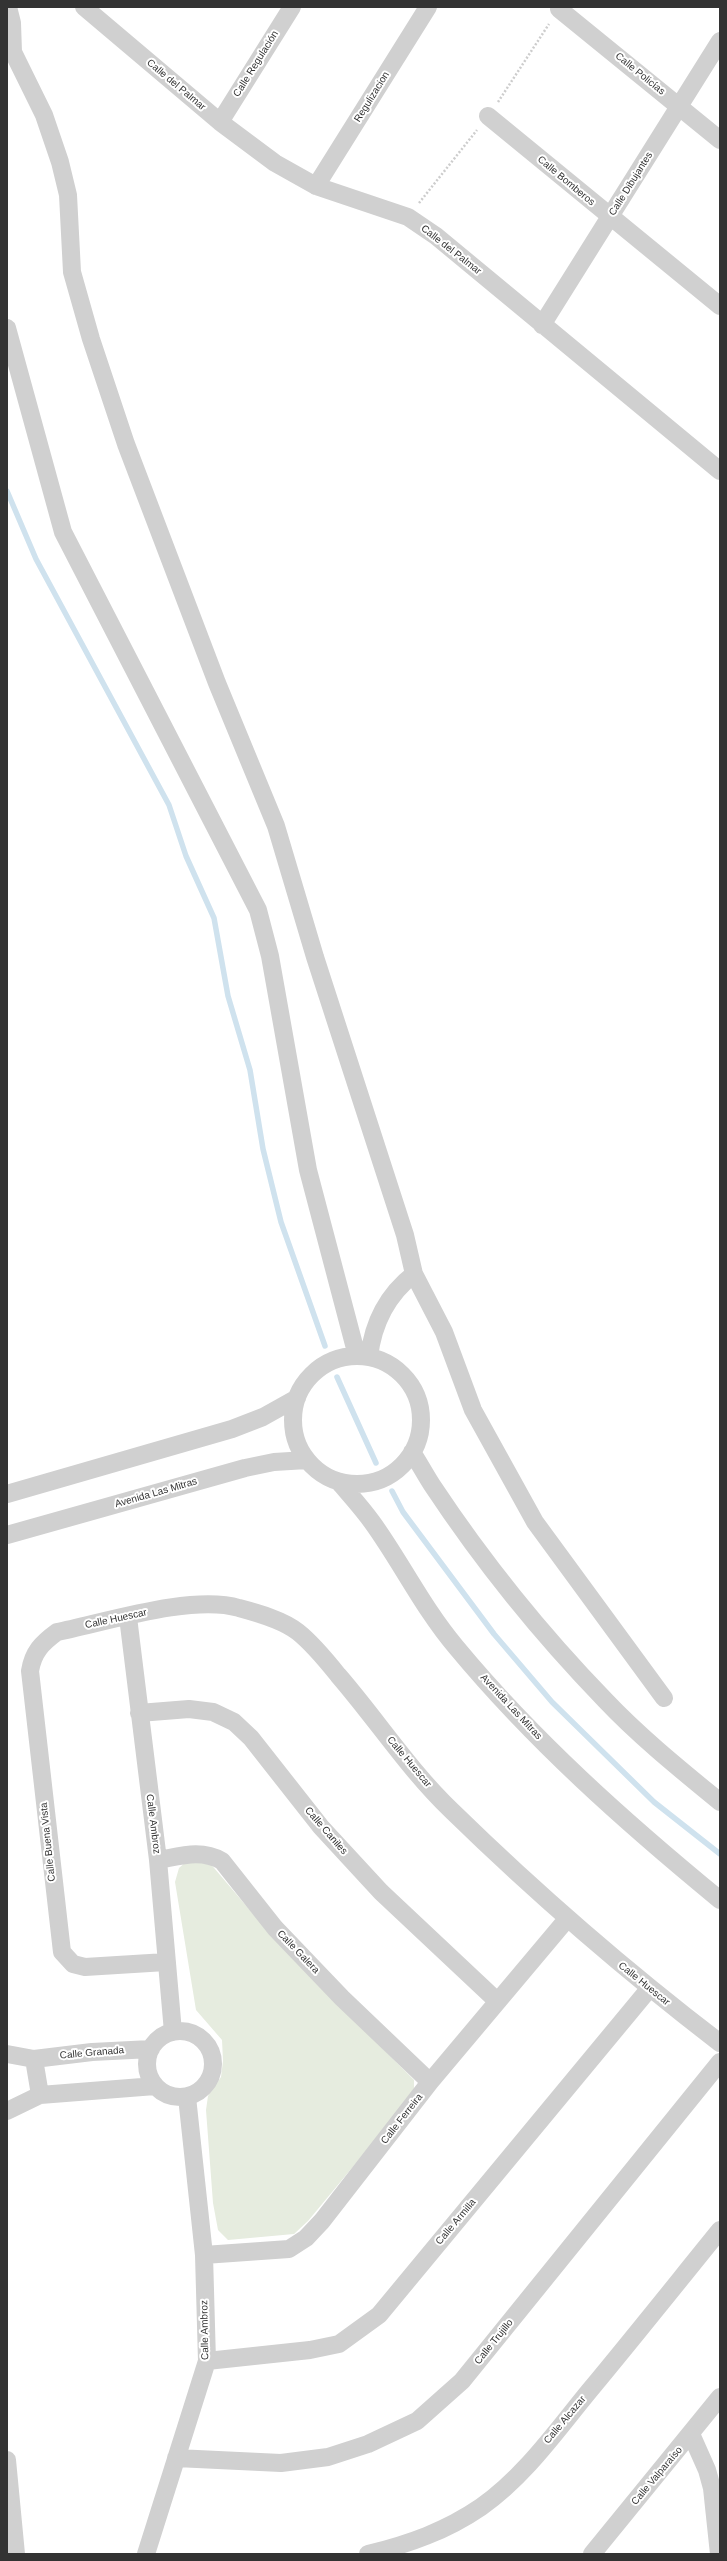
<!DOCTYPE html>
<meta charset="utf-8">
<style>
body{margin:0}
#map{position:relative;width:727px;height:2561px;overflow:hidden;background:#fff;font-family:Arial,sans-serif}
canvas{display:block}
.frame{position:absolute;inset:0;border:8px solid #333;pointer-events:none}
</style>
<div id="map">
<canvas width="727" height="2561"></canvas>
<div class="frame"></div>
</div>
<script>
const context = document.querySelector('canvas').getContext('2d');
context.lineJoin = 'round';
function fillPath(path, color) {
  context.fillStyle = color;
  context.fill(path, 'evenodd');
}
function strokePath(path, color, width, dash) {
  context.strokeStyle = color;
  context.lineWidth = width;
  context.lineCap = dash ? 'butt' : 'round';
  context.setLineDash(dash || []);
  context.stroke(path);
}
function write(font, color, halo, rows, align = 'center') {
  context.font = font + ' Arial,sans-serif';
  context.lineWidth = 4;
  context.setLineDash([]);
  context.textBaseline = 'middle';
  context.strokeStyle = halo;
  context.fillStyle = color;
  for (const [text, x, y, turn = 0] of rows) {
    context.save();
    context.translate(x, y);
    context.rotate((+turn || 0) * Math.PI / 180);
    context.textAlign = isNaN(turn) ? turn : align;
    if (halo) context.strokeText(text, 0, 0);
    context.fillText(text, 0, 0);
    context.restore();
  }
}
const green = new Path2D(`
 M 187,1861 L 209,1862 L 276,1941 L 414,2080 L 414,2093 L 308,2221 L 294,2234 L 228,2240 L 218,2230 L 213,2203 L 206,2110 L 208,2096 L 221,2077 L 223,2061 L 222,2040 L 196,2010 L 175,1882 L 179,1868 Z`);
const stream = new Path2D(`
 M 7,491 L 36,559 L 169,805 L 186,856 L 214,918 L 228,996 L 250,1070 L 263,1149 L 281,1222 L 325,1346
 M 337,1377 L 376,1463
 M 392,1491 L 403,1512 L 494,1634 L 552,1702 L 654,1802 L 720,1854`);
const path = new Path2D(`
 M 498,102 L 549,24
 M 419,203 L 477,130`);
const minor = new Path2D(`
 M 8,7 L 12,23 L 13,52 L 44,115 L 60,162 L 68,195 L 72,272 L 91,339 L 126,444 L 217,683 L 276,826 L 315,957 L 405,1235 L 414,1274 C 387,1295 373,1323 369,1357
 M 84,7 L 220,122 L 275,163 L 316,186 L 408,217 L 436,236 L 720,471
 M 559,9 L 720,140
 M 488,116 L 720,306
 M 220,122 L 292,7
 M 316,186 L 428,7
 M 542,325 L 720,41
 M 7,328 L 63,532 L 258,910 L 270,956 L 308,1170 L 357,1356
 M 414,1274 L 444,1332 L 473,1410 L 535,1522 L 664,1698
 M293 1420a64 64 0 1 1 128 0a64 64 0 1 1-128 0Z
 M 412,1452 C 419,1463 425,1474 432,1485 C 481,1559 543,1636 605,1700 C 640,1737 681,1770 720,1802
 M 339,1482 C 350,1495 362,1508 372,1522 C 401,1562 423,1608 456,1647 C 534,1741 625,1822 720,1900
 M 7,1494 L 232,1429 L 263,1417 L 297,1398
 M 7,1535 L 245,1468 L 274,1462 L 307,1460
 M 128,1617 L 158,1860 L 173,2032
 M 139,1713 L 189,1709 L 213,1712 L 234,1722 L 251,1738 L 321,1827 L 381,1892 L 497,2001
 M 158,1860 C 181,1856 201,1849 222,1861 L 275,1928 L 342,1998 L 430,2082
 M 166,1962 L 85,1967 L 73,1964 L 62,1952 L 30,1671 C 33,1652 42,1643 57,1632 C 106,1622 193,1594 239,1608 C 258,1613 283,1620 298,1632 C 313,1644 326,1660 338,1675 C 377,1720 409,1770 452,1811 C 537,1894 626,1971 720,2043
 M147 2064a33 33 0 1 1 66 0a33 33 0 1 1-66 0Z
 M 7,2054 L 34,2059 L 92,2052 L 151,2049
 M 34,2059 L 40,2095
 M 7,2111 L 40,2095 L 155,2086
 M 204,2255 L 289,2249 L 306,2238 L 322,2221 L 430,2082 L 567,1919
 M 207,2361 L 310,2350 L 339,2344 L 379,2315 L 649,1989
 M 691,2434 L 707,2470 L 712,2488 L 719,2554
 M 176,2458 L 281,2463 L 328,2457 L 368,2444 L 417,2421 L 462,2381 L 720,2062
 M 7,2460 L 16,2554
 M 146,2554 L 207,2361 L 204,2255 L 187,2097
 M 368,2554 C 409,2544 446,2531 481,2507 C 525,2476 557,2430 590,2390 C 634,2337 677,2283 720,2230
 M 592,2554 L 720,2397`);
const streetNames = [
 ["Calle Regulación",256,64,-58],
 ["Calle Policías",640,74,39],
 ["Calle del Palmar",176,85,40],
 ["Regulizacion",372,97,-58],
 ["Calle Bomberos",566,181,40],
 ["Calle Dibujantes",631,184,-58],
 ["Calle del Palmar",451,250,38],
 ["Avenida Las Mitras",156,1493,-16],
 ["Calle Huescar",116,1619,-12],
 ["Avenida Las Mitras",511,1707,47],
 ["Calle Huescar",409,1762,50],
 ["Calle Ambroz",153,1824,83],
 ["Calle Caniles",326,1831,49],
 ["Calle Buena Vista",48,1842,-96],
 ["Calle Galera",298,1952,46],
 ["Calle Huescar",644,1984,39],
 ["Calle Granada",92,2053,-5],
 ["Calle Ferreira",402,2119,-52],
 ["Calle Armilla",456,2222,-50],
 ["Calle Ambroz",205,2330,-91],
 ["Calle Trujillo",494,2342,-51],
 ["Calle Alcazar",565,2420,-50],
 ["Calle Valparaíso",657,2476,-50]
];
fillPath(green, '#e6ecdf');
strokePath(stream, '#cfe2ee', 5.5);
strokePath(path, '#cdcdcd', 2.5, [2, 2]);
strokePath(minor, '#d0d0d0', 18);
write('10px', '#333', '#fff', streetNames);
</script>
